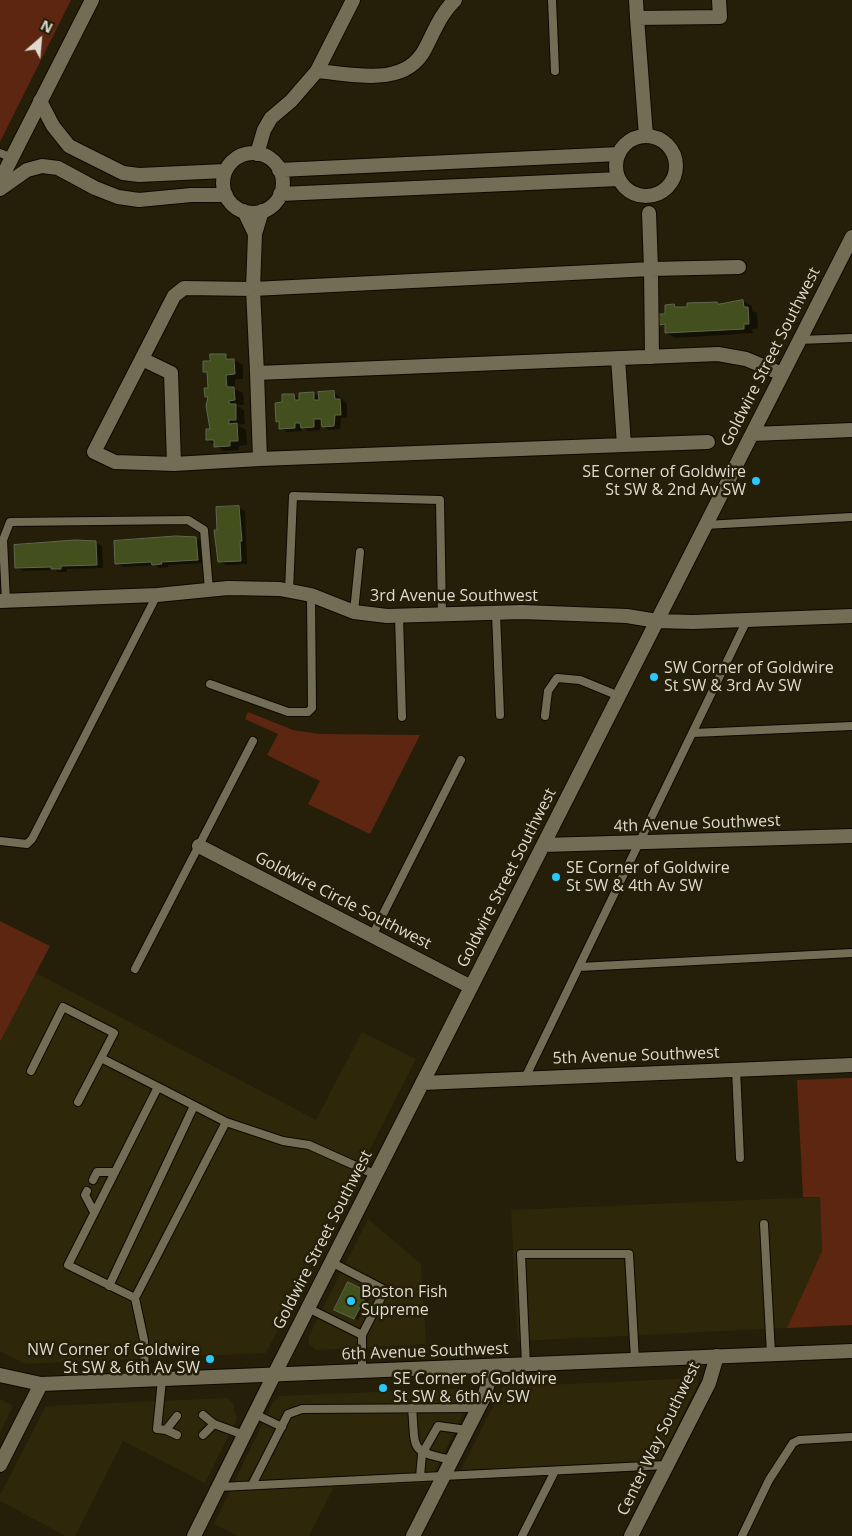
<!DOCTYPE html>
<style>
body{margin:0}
#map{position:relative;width:852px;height:1536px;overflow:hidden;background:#251f09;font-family:"Open Sans",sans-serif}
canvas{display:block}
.north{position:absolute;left:15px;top:15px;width:50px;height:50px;-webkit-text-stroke:4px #251f09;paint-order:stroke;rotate:27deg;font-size:14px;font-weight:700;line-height:20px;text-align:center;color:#dfdbce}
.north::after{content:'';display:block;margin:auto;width:18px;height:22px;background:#dfdbce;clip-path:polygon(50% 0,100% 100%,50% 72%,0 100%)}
</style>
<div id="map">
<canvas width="852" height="1536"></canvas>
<div class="north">N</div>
</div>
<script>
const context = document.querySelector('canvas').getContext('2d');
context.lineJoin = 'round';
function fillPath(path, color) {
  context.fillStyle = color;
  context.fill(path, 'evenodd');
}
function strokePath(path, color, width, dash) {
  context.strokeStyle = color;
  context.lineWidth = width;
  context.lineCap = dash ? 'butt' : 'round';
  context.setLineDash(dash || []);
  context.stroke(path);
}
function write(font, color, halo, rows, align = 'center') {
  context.font = font + ' "Open Sans",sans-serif';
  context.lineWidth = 5;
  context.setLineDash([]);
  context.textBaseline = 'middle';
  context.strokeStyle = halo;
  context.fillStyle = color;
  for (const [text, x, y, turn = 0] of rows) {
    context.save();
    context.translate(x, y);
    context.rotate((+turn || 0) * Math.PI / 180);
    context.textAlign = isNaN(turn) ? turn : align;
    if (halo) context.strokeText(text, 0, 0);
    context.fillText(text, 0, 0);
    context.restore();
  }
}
const built = new Path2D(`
 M 36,973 L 316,1120 L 362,1032 L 416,1059 L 266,1353 L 25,1364 L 0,1351 L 0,1042 Z
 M 820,1197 L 822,1251 L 787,1328 L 518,1341 L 511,1210 Z
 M 368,1219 L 421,1264 L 426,1344 L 317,1350 L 309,1344 L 308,1338 Z
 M 697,1378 L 698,1384 L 659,1462 L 460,1472 L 503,1387 Z
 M 471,1388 L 473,1394 L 429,1483 L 334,1487 L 309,1536 L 238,1536 L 214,1524 L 273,1402 L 280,1396 Z
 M 228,1398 L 233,1404 L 237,1419 L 205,1483 L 123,1441 L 75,1536 L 66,1536 L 0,1501 L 0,1495 L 46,1406 Z
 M 0,1399 L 13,1406 L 0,1433 Z`);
const green = new Path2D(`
 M 0,0 L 71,0 L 0,142 Z
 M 248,712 L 293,730 L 320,734 L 420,735 L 370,834 L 308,804 L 320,781 L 267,755 L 278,734 L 245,719 Z
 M 0,921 L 50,946 L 0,1042 Z
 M 852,1078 L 852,1325 L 787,1328 L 822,1251 L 820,1197 L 803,1197 L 797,1080 Z`);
const shadow = new Path2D(`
 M 743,301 L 752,306 L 752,311 L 757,313 L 758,328 L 752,329 L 753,333 L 675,338 L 666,333 L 666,327 L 661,324 L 674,305 L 679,308 L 731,305 L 731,302 Z
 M 225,355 L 243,365 L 243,379 L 235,379 L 235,389 L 243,393 L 244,405 L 236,405 L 244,410 L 245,424 L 237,425 L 246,430 L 247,445 L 239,446 L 239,450 L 224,451 L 207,440 L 211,430 L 207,401 L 213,400 L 206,397 L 209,389 L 209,374 L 204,371 L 211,362 Z
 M 334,392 L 347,404 L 347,418 L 341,418 L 340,429 L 329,430 L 323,426 L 322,422 L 320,422 L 320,430 L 309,431 L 302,427 L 302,431 L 287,432 L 280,428 L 280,423 L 277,421 L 283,403 L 294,395 L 300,399 L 313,393 L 320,397 Z
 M 238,507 L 245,511 L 247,564 L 226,565 L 219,561 L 218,531 Z
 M 196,538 L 203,542 L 204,563 L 168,565 L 168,567 L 159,568 L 155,565 L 123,567 L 117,563 Z
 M 96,543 L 102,546 L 103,568 L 67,569 L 67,572 L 59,572 L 55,570 L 23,571 L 16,567 Z
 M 349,1283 L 371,1295 L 358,1320 L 340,1312 Z`);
const building = new Path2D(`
 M 743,300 L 744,307 L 748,307 L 749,324 L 744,324 L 744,329 L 665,333 L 665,324 L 660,325 L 659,314 L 665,314 L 665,305 L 674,304 L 675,307 L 687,307 L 687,303 L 717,302 L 718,304 Z
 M 210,354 L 226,354 L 226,359 L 234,359 L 235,374 L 226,375 L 227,387 L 234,387 L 235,400 L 229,401 L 229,404 L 236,404 L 236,420 L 229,420 L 229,424 L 237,423 L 238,441 L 230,441 L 230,446 L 214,447 L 214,440 L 206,440 L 206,429 L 210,429 L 206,406 L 208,397 L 205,397 L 204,388 L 208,388 L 207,372 L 203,372 L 203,361 L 210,361 Z
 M 334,391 L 335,399 L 340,399 L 341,415 L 335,415 L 334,426 L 322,427 L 321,419 L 314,419 L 314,427 L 301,428 L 300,423 L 295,423 L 295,428 L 279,429 L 279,421 L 276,422 L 275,403 L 282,402 L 282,394 L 294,394 L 295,400 L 299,400 L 299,393 L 314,392 L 314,400 L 319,400 L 318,392 Z
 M 239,506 L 242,541 L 240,541 L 241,561 L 218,562 L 214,530 L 217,530 L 216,507 Z
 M 176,536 L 196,537 L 198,560 L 161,562 L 162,564 L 152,565 L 151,562 L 115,564 L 114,541 Z
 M 76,540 L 96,541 L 97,565 L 61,566 L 61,569 L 51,569 L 51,567 L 15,568 L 14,545 Z
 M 348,1282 L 368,1292 L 354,1319 L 334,1310 Z`);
const service = new Path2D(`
 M 552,0 L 555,71
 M 0,153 L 12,158
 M 799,340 L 852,338
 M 705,525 L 852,517
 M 289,591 L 293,496 L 440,500 L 442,615
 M 6,601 L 3,540 L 10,522 L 188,520 L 204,530 L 209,590
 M 354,612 L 360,552
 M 496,613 L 500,715
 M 399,616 L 402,717
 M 210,684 L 288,712 L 308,712 L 312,708 L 311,595
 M 545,716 L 548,691 L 557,678 L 580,680 L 619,696
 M 693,733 L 852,726
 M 0,841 L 27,844 L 32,839 L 157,595
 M 372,936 L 461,760
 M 579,967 L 852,953
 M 135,969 L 253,741
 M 736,1069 L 740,1158
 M 31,1071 L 63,1007 L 114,1033 L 101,1058
 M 525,1078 L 747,620
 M 78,1102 L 101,1058 L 158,1087
 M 93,1180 L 97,1172 L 115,1172
 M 87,1191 L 85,1195 L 94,1212
 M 764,1224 L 771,1354
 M 109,1286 L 194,1106
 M 135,1298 L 68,1265 L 158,1087 L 226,1122
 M 308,1308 L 362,1335 L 385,1290 L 331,1262
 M 526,1365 L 521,1254 L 629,1254 L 635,1360
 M 362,1372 L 362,1335
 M 145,1380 L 144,1340 L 135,1298 L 226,1122 L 283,1141 L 309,1145 L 376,1175
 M 162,1380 L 157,1429 L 166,1430 L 177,1435
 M 412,1408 C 416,1450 408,1451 452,1460
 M 255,1414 L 282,1427
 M 203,1415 L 214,1424 L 244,1435
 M 166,1430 L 177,1416
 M 203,1435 L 214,1424
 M 420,1477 L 422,1454 L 438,1426 L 467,1430
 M 252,1485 L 288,1414 L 302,1409 L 478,1408
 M 219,1487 L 667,1465
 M 522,1536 L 555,1471
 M 742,1536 L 769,1480 L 793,1443 L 799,1440 L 852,1437`);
const minor = new Path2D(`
 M 636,0 L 637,18
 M 317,71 C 353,74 405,88 425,49 C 434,32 441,13 455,0
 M 40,101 L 53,126 L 69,146 L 123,173 L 139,175 L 225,171
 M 646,136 L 637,18 L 720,17 L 719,0
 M616 166a30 30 0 1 1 60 0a30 30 0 1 1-60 0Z
 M223 183a30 30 0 1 1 60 0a30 30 0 1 1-60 0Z
 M 257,154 L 264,130 L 271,118 L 291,101 L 317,71 L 353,0
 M 279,170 L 619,154
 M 0,189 L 27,170 L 42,166 L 58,168 L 95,188 L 118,197 L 139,200 L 191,195 L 226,195
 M 280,194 L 619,179
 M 244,211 L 255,234 L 262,211
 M 649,213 L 651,269 L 739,267
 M 618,358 L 624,445 L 260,459 L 257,373 L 718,354 L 746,359 L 782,374
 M 142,359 L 171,373 L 174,464 L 260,459
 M 257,373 L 253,289 L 651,269 L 652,357
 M 752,434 L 852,430
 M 624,445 L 708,442
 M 174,464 L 115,462 L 94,452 L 174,296 L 184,288 L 253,289 L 255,234
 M 0,601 L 157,595 L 228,588 L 280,589 L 311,595 L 354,612 L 387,616 L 522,612 L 627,616 L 657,621 L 693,622 L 852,616
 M 543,845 L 852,836
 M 199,846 L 471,987
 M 422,1083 L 852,1065
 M 274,1375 L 852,237
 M 0,1465 L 41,1384
 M 413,1536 L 484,1397 L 493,1366
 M 631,1536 L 709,1383 L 717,1356`);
const tertiary = new Path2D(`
 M 194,1536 L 274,1375`);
const secondary = new Path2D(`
 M 0,181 L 92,0
 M 0,1375 L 41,1384 L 852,1351`);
const markers = [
 [756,481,5,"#29c8ff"],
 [654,677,5,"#29c8ff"],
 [556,877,5,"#29c8ff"],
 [351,1301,5,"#29c8ff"],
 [210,1359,5,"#29c8ff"],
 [383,1388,5,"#29c8ff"]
];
const streetNames = [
 ["Goldwire Street Southwest",771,357,-63],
 ["3rd Avenue Southwest",454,596],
 ["4th Avenue Southwest",697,824,-2],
 ["Goldwire Street Southwest",507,878,-63],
 ["Goldwire Circle Southwest",343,901,27],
 ["5th Avenue Southwest",636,1056,-2],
 ["Goldwire Street Southwest",323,1240,-63],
 ["6th Avenue Southwest",425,1352,-2],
 ["Center Way Southwest",659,1439,-64]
];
const poiNames = [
 ["SE Corner of Goldwire",746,472,"right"],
 ["St SW & 2nd Av SW",746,490,"right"],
 ["SW Corner of Goldwire",664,668],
 ["St SW & 3rd Av SW",664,686],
 ["SE Corner of Goldwire",566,868],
 ["St SW & 4th Av SW",566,886],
 ["Boston Fish",361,1292],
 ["Supreme",361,1310],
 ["NW Corner of Goldwire",200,1350,"right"],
 ["St SW & 6th Av SW",200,1368,"right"],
 ["SE Corner of Goldwire",393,1379],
 ["St SW & 6th Av SW",393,1397]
];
fillPath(built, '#2f270a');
fillPath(green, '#5c2611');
fillPath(shadow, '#0007');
fillPath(building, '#434f1c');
strokePath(building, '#606750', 1);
strokePath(service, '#0e0800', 10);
strokePath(minor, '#0e0800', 16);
strokePath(tertiary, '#0e0800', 16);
strokePath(secondary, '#0e0800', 16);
strokePath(service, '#736d55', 8);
strokePath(minor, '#736d55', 14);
strokePath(tertiary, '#736d55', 14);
strokePath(secondary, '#736d55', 14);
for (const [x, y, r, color] of markers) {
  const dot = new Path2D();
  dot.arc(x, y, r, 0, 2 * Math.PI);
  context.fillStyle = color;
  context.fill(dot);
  strokePath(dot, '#251f09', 2);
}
write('16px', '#dfdbce', '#251f09', streetNames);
write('16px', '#dfdbce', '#251f09', poiNames, 'left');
</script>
